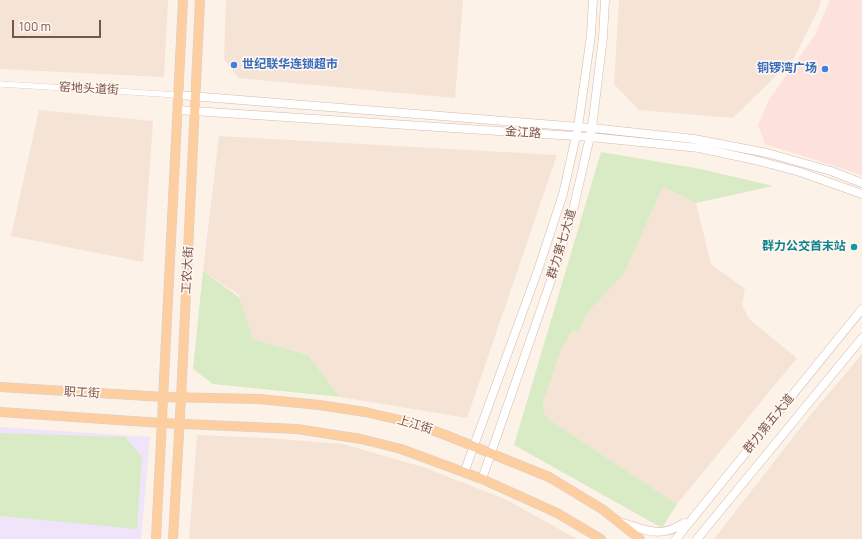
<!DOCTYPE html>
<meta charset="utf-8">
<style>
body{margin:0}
#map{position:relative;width:862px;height:539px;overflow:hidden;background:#fdf2e8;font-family:Manrope,sans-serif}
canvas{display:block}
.scale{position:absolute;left:12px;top:20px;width:89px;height:18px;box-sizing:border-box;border:2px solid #78554b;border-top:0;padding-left:5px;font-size:12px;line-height:14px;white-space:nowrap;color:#78554b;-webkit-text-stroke:3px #fff6ef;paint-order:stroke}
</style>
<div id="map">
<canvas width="862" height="539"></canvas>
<div class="scale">100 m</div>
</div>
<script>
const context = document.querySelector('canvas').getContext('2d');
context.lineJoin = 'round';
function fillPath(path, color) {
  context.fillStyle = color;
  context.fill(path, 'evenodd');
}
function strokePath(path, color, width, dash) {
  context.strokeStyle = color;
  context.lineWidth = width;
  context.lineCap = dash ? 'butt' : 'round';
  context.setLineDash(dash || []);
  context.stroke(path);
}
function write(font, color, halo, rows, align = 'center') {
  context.font = font + ' Manrope,"Noto Sans SC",sans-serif';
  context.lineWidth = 3.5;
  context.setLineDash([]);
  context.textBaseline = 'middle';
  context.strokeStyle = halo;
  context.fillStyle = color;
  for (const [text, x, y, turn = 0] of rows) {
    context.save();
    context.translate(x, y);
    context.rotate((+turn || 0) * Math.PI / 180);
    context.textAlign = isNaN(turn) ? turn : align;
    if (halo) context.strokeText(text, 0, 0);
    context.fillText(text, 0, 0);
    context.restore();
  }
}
const residential = new Path2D(`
 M 0,0 L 168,0 L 164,77 L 0,69 Z
 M 226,0 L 463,0 L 455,98 L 238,78 L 224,59 Z
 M 619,0 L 821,0 L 818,10 L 794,58 L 733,118 L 639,110 L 614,84 Z
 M 39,110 L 153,121 L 143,262 L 11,236 Z
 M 219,136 L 557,155 L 467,418 L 340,397 L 308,355 L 253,339 L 239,295 L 203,271 Z
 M 663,187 L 696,203 L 711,264 L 745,289 L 742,305 L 749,319 L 797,358 L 677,504 L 550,420 L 545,414 L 543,404 L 561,350 L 573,330 L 579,332 L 587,313 L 624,274 Z
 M 862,354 L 862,539 L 714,539 L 808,418 Z
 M 197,435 L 266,438 L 343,444 L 423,467 L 507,500 L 577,539 L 189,539 Z`);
const commercial = new Path2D(`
 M 830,0 L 862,0 L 862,175 L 765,144 L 758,125 L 769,100 L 815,35 Z`);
const education = new Path2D(`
 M 0,427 L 150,437 L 141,539 L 0,539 Z`);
const green = new Path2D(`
 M 601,152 L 701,169 L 773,186 L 696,203 L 663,187 L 624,274 L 587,313 L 579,332 L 573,330 L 561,350 L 543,404 L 545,414 L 550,420 L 677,504 L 662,528 L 514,445 Z
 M 203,271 L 240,298 L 253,339 L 308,355 L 340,397 L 213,384 L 193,369 Z
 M 0,433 L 125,437 L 142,457 L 137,529 L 0,516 Z`);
const street = new Path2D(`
 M 0,84 L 178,95`);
const secondary = new Path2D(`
 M 178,95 L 592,128 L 694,139 L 767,153 L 831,171 L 862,183
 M 178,110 L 590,137 L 699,148 L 755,160 L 800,172 L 862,194
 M 464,473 L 538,270 L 563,194 L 578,127 L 591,35 L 593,0
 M 482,479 L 558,260 L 574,206 L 592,128 L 603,37 L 605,0
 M 620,522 C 646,530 660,539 684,523
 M 676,539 L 862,309
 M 697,539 L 862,338`);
const primary = new Path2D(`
 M 0,387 L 164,397 L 259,399 L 319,405 L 365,412 L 413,423 L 448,436 L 549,477 L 602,509 L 640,539
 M 0,412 L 162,423 L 297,429 L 361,439 L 401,449 L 482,479 L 557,513 L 601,539
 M 156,539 L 183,0
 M 173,539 L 181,398 L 200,0`);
const markers = [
 [234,65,4,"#3f7fe0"],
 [825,69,4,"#3f7fe0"],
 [854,247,4,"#0f9aa8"]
];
const shopNames = [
 ["世纪联华连锁超市",242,65],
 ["铜锣湾广场",817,69,"right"]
];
const streetNames = [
 ["窑地头道街",89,89,3],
 ["金江路",523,133,4],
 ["群力第七大道",562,244,-73],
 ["工农大街",188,270,-87],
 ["职工街",82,393,3],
 ["群力第五大道",769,424,-51],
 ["上江街",415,425,16]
];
const cultureNames = [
 ["群力公交首末站",846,247]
];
fillPath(residential, '#f5e3d6');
fillPath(commercial, '#fde1dc');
fillPath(education, '#efe4f9');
fillPath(green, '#d9ebc5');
strokePath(street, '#d2bbaf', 6);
strokePath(secondary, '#d5baad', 9);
strokePath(primary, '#d9cfcd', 10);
strokePath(street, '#fff', 5.5);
strokePath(secondary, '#fff', 8);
strokePath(primary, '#fccea0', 9);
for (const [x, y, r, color] of markers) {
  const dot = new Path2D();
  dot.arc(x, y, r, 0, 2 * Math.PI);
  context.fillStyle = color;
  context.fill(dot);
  strokePath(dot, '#fff6ef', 1.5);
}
write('bold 12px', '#366cbe', '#fff6ef', shopNames, 'left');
write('12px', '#78554b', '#fff6ef', streetNames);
write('bold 12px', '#0d838f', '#fff6ef', cultureNames, 'right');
</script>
